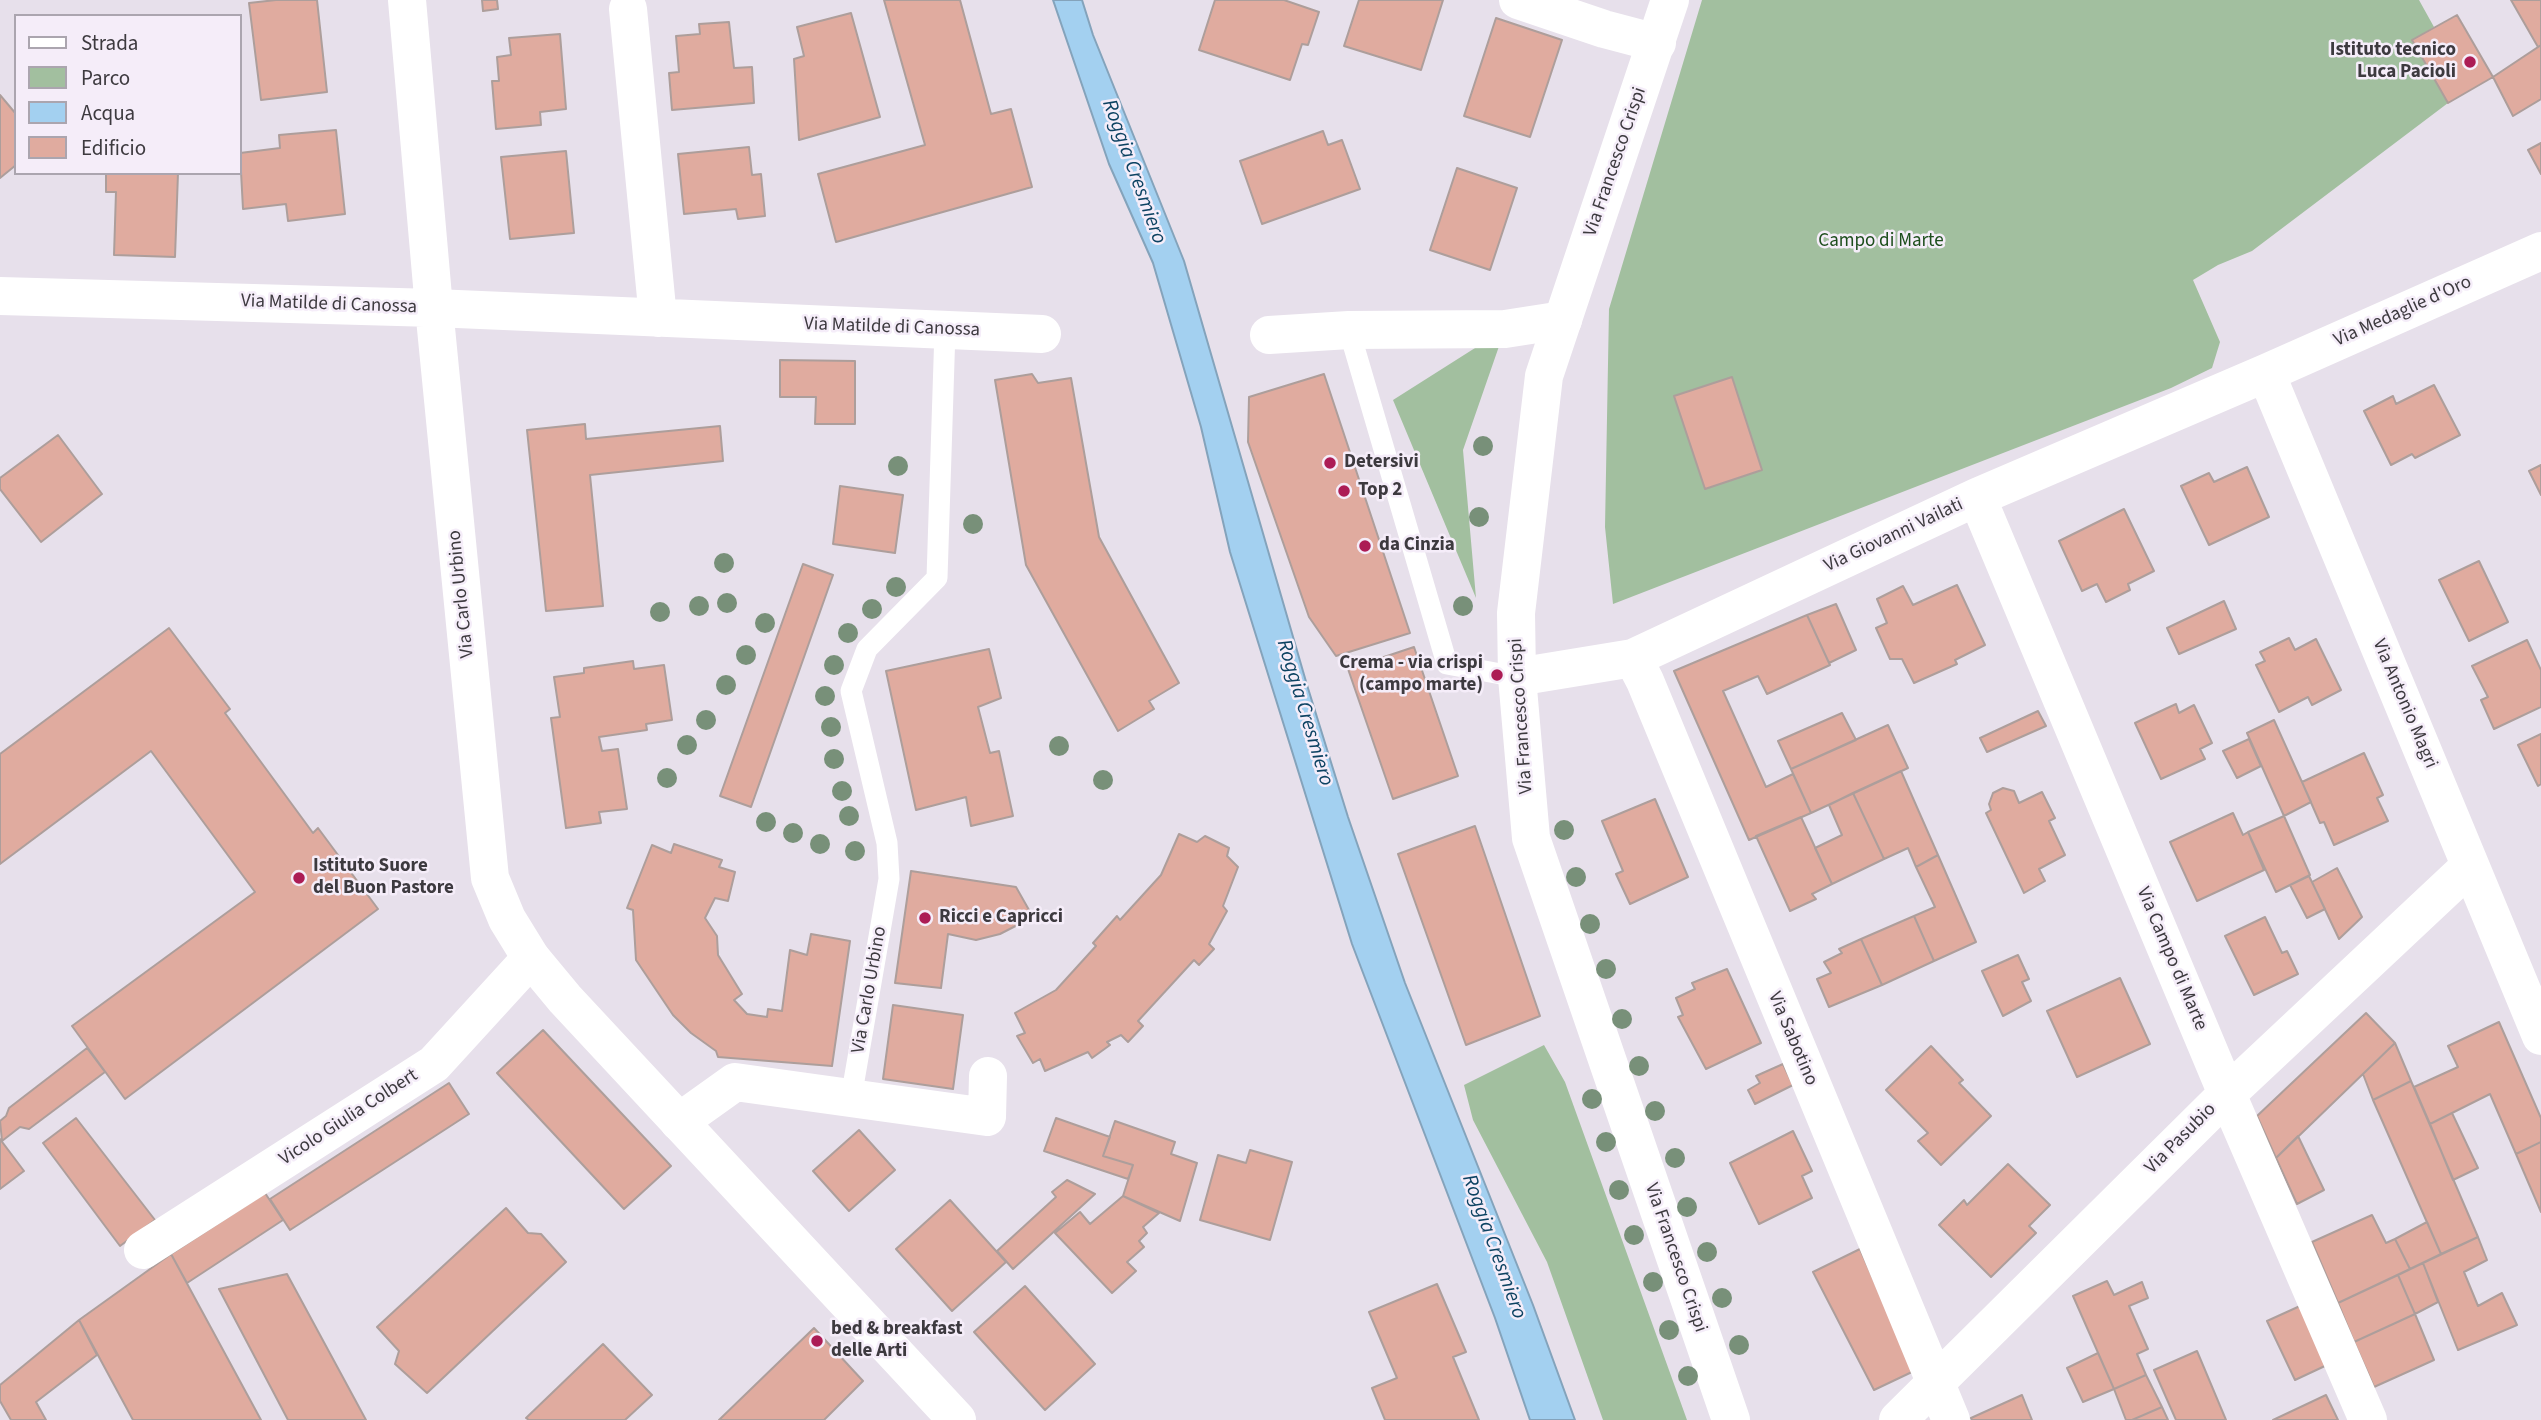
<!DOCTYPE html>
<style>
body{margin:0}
#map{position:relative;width:2541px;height:1420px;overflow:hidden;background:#e7e0eb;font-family:"Source Sans 3",sans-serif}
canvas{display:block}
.legend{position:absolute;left:14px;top:14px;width:228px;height:161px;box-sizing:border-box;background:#f5edf9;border:2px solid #aba5af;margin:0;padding:9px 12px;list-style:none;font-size:21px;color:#3d3a3f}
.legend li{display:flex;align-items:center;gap:14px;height:35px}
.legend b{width:35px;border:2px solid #aba5af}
</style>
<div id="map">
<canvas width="2541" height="1420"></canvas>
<ul class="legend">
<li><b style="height:9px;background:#fff"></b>Strada</li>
<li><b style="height:19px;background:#a2bf9f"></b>Parco</li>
<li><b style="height:19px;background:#a3d0f0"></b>Acqua</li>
<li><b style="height:19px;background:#e0ab9f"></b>Edificio</li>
</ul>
</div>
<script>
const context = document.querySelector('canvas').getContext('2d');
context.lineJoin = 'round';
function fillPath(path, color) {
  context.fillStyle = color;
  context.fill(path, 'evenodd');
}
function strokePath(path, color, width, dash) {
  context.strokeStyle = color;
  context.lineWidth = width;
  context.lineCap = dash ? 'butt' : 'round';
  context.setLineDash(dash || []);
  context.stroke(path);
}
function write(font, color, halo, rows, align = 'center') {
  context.font = font + ' "Source Sans 3",sans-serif';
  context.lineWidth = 5;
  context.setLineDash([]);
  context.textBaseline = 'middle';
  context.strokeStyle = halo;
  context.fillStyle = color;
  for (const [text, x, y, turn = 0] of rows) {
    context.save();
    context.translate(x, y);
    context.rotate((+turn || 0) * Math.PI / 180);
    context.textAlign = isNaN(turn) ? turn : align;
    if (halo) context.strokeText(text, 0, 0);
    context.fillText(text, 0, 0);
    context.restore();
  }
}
const green = new Path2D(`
 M 1702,0 L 2419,0 L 2434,27 L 2412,41 L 2448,103 L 2252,251 L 2218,265 L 2193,280 L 2220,342 L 2212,368 L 2171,388 L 1613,604 L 1605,527 L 1609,309 Z
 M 1505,329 L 1463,450 L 1476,598 L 1393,400 Z
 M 1544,1045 L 1565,1082 L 1687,1420 L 1603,1420 L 1547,1262 L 1473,1120 L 1464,1085 Z`);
const water = new Path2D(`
 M 1053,0 L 1082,0 L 1093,35 L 1184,261 L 1307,685 L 1348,817 L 1405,983 L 1533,1305 L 1575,1420 L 1530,1420 L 1495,1318 L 1352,944 L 1230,552 L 1201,427 L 1153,263 L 1109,164 Z`);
const building = new Path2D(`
 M 276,0 L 317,0 L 327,92 L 261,100 L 249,3 Z
 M 482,0 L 497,0 L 498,9 L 483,11 Z
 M 884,0 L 960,0 L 991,114 L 1011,109 L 1032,187 L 836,242 L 818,174 L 925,145 Z
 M 1215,0 L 1284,0 L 1319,12 L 1308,45 L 1302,44 L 1290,80 L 1199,50 Z
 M 1359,0 L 1443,0 L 1421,70 L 1344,46 Z
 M 2511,0 L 2541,0 L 2541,45 L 2538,47 Z
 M 851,13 L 880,117 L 799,140 L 794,59 L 804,56 L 797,27 Z
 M 2457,15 L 2493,77 L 2448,103 L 2412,40 Z
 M 1496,18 L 1562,40 L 1530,137 L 1464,116 Z
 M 729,22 L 734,68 L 752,67 L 754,103 L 672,110 L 669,73 L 679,72 L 676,36 L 700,34 L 699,24 Z
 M 560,34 L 566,109 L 540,112 L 541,125 L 496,129 L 492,81 L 499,81 L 497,57 L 511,55 L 509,38 Z
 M 2541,45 L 2541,99 L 2513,116 L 2493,77 Z
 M 0,95 L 16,114 L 16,165 L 0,178 Z
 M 336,130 L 345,214 L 288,221 L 286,204 L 243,209 L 240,153 L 280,148 L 279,135 Z
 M 1323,131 L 1328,145 L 1342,140 L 1360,189 L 1262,224 L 1240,161 Z
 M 2541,143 L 2541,174 L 2528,150 Z
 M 749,147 L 752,175 L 761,174 L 765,216 L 738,219 L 736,209 L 684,214 L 678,154 Z
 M 566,151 L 574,233 L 510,239 L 501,157 Z
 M 1457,168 L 1517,188 L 1490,270 L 1430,250 Z
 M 106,173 L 178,173 L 175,257 L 114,255 L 116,192 L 106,192 Z
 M 780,360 L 855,361 L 855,424 L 815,424 L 816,397 L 780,397 Z
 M 1032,374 L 1038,383 L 1071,378 L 1099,537 L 1179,683 L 1149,701 L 1154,709 L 1118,731 L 1026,565 L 995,380 Z
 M 1324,374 L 1410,633 L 1336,656 L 1309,617 L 1248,442 L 1249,397 Z
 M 1732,377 L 1762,470 L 1705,489 L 1674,396 Z
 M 2434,385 L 2460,435 L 2415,458 L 2412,454 L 2391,465 L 2364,411 L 2393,396 L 2396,404 Z
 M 585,424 L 586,439 L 720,426 L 723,461 L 590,475 L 603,606 L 546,611 L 527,430 Z
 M 58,435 L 102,494 L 41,542 L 0,489 L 0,478 Z
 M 2541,465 L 2541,495 L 2529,471 Z
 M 2247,467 L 2269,517 L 2209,545 L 2181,486 L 2209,473 L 2214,482 Z
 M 840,486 L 903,495 L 895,553 L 833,544 Z
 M 2124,509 L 2154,571 L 2128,584 L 2130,590 L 2106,602 L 2097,584 L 2082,591 L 2059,541 Z
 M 2479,561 L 2508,622 L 2469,641 L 2439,580 Z
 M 803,564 L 833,575 L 751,807 L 720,796 Z
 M 1957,585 L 1985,645 L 1955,660 L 1957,664 L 1914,683 L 1902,659 L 1890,659 L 1876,628 L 1887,623 L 1877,599 L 1903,586 L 1913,605 Z
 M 2224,601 L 2236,629 L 2179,654 L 2167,628 Z
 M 1836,604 L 1856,650 L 1829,663 L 1807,615 Z
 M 1807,615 L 1830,665 L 1767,694 L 1758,676 L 1723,691 L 1766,787 L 1793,774 L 1811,813 L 1749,840 L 1674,671 Z
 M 169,628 L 230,709 L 225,713 L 313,833 L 318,828 L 378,909 L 125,1099 L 72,1026 L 255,892 L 151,751 L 0,864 L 0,754 Z
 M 2289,638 L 2295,650 L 2316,639 L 2341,690 L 2312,705 L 2308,697 L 2279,712 L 2256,665 L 2265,661 L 2260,652 Z
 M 2527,640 L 2541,670 L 2541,707 L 2494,729 L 2481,700 L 2488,697 L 2472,666 Z
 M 1414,647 L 1458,776 L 1393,799 L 1348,669 Z
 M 989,649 L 1001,698 L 978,707 L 990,753 L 999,751 L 1013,816 L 971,826 L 966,797 L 916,810 L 886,671 Z
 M 633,661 L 634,669 L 664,665 L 672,720 L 646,724 L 647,730 L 599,737 L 602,751 L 618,749 L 627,809 L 599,812 L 601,823 L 566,828 L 551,718 L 560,717 L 554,677 L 584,673 L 584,668 Z
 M 2176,704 L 2179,713 L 2194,705 L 2212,743 L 2200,749 L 2205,759 L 2161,779 L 2135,723 Z
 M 2038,711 L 2046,726 L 1987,752 L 1980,738 Z
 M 1842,713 L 1856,740 L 1791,769 L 1778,741 Z
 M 2274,720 L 2311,802 L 2284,816 L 2247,733 Z
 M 1888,725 L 1908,768 L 1811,813 L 1791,769 Z
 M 2541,734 L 2541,784 L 2538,786 L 2518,745 Z
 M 2249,739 L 2261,766 L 2237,778 L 2223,751 Z
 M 2364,753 L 2383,795 L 2377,798 L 2388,821 L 2334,845 L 2324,822 L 2320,823 L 2302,782 Z
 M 1901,771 L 1938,855 L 1916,867 L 1908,848 L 1884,859 L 1853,793 Z
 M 2003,788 L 2014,791 L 2019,803 L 2042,792 L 2055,818 L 2049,821 L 2065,855 L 2039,869 L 2045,881 L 2024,893 L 1986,813 L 1991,810 L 1989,804 L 1993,793 Z
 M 1853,793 L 1884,859 L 1832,884 L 1815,848 L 1842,835 L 1829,805 Z
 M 1655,799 L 1688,877 L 1630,904 L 1616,874 L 1623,871 L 1602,821 Z
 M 2233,813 L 2243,835 L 2248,832 L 2264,870 L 2197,901 L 2170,842 Z
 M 2284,816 L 2310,875 L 2276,892 L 2248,832 Z
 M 1801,817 L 1832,884 L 1812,894 L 1816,899 L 1790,911 L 1756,836 Z
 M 1475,826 L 1540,1016 L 1466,1045 L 1398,854 Z
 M 1179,834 L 1197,842 L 1205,836 L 1229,848 L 1227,856 L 1238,867 L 1223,906 L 1227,911 L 1209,944 L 1214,949 L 1199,965 L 1194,960 L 1138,1021 L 1143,1026 L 1128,1042 L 1121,1035 L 1107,1042 L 1110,1045 L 1092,1058 L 1088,1052 L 1045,1071 L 1040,1059 L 1033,1063 L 1017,1036 L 1025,1033 L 1015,1013 L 1056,990 L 1096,946 L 1093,943 L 1117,916 L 1120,920 L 1161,875 Z
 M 674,844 L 722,860 L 719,867 L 735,872 L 728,901 L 715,898 L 705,918 L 717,936 L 718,955 L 742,994 L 734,1000 L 747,1014 L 767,1017 L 768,1009 L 782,1011 L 790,950 L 807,955 L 811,934 L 850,941 L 832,1066 L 718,1057 L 716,1051 L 691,1033 L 673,1015 L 636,960 L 633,910 L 627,908 L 652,845 L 671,853 Z
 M 1938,855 L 1976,942 L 1934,961 L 1914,916 L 1935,907 L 1916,867 Z
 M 2337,868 L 2362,917 L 2339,939 L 2312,882 Z
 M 911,871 L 1016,887 L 1033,917 L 1000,934 L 976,940 L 948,934 L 941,988 L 895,983 Z
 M 2309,876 L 2325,909 L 2307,918 L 2290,885 Z
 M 1914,916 L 1934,961 L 1882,985 L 1861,939 Z
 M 2265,917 L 2282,953 L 2287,951 L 2298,974 L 2254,995 L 2225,936 Z
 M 1861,939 L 1882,985 L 1829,1007 L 1817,979 L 1831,973 L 1824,962 L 1842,953 L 1839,949 Z
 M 2018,955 L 2029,979 L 2022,982 L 2031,1001 L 2003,1016 L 1982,971 Z
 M 1727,969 L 1761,1043 L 1706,1069 L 1678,1017 L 1683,1015 L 1676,998 L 1695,989 L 1692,983 Z
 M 2120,978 L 2150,1044 L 2077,1077 L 2047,1011 Z
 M 893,1005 L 963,1015 L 953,1089 L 883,1079 Z
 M 2366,1013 L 2395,1043 L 2276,1158 L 2257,1116 Z
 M 2499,1022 L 2541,1118 L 2541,1142 L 2516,1154 L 2490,1094 L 2430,1124 L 2414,1087 L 2458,1067 L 2448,1046 Z
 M 543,1030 L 671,1166 L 624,1209 L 497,1073 Z
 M 2395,1043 L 2411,1081 L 2373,1100 L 2363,1074 Z
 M 1931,1046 L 1963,1080 L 1959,1083 L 1991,1116 L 1941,1165 L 1918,1141 L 1928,1133 L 1886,1090 Z
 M 87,1048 L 105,1072 L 29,1129 L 20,1127 L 2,1141 L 0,1121 L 6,1116 L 9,1108 Z
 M 1783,1064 L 1793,1085 L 1755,1104 L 1748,1090 L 1760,1083 L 1756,1076 Z
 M 2411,1081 L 2478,1237 L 2441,1254 L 2373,1100 Z
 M 449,1083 L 469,1114 L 290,1230 L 270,1199 Z
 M 2452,1113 L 2478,1168 L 2453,1180 L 2430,1124 Z
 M 76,1118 L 155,1220 L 120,1246 L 43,1143 Z
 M 1056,1118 L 1110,1137 L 1103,1156 L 1133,1165 L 1128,1179 L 1044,1151 Z
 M 1115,1121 L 1175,1142 L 1171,1154 L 1197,1163 L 1180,1221 L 1123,1196 L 1133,1165 L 1103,1156 Z
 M 859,1130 L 895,1170 L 849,1211 L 813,1171 Z
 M 1793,1131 L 1812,1171 L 1802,1176 L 1812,1198 L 1759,1224 L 1730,1163 Z
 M 2298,1136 L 2324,1190 L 2297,1204 L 2276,1158 Z
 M 0,1139 L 24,1171 L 0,1189 Z
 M 2541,1142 L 2541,1212 L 2516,1154 Z
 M 1250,1150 L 1292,1162 L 1270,1240 L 1200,1220 L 1218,1155 L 1246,1163 Z
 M 2008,1164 L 2050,1205 L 2029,1226 L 2036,1233 L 1991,1277 L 1939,1225 L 1964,1200 L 1967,1205 Z
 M 1067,1180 L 1095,1194 L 1013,1269 L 997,1251 L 1056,1197 L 1052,1192 Z
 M 265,1193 L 283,1220 L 187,1283 L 171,1254 Z
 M 1123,1196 L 1159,1213 L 1143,1227 L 1147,1233 L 1139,1241 L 1144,1247 L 1127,1262 L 1136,1271 L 1112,1293 L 1055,1233 L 1080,1212 L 1090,1224 Z
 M 950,1200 L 1006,1262 L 952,1311 L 896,1249 Z
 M 506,1208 L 528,1233 L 541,1234 L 566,1262 L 427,1393 L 395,1364 L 399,1351 L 377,1327 Z
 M 2372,1215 L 2386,1243 L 2395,1239 L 2410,1269 L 2338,1303 L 2312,1242 Z
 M 2427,1222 L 2441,1254 L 2410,1269 L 2395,1239 Z
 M 2478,1237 L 2487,1260 L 2464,1272 L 2478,1306 L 2502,1293 L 2517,1325 L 2458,1350 L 2423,1263 Z
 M 1860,1249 L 1914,1371 L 1874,1390 L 1813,1272 Z
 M 171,1254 L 261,1420 L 133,1420 L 79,1320 Z
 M 2423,1263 L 2438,1302 L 2415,1314 L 2398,1275 Z
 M 287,1274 L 366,1420 L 288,1420 L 219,1289 Z
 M 2398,1275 L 2415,1314 L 2354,1342 L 2338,1303 Z
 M 2107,1281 L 2114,1295 L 2142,1282 L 2148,1298 L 2129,1306 L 2148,1349 L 2137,1354 L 2146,1375 L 2114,1389 L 2073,1296 Z
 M 1437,1284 L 1466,1352 L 1453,1357 L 1479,1420 L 1385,1420 L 1372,1388 L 1397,1378 L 1369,1312 Z
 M 1025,1286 L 1095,1364 L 1045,1410 L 974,1332 Z
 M 2300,1306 L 2327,1365 L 2295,1380 L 2267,1321 Z
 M 2415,1314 L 2434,1360 L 2374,1387 L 2354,1342 Z
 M 79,1320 L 97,1355 L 36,1402 L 46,1420 L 11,1420 L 0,1401 L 0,1385 Z
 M 814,1328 L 863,1381 L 824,1420 L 719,1420 Z
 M 603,1344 L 652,1395 L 625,1420 L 529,1420 L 526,1418 Z
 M 2197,1351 L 2226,1420 L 2176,1420 L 2154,1370 Z
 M 2098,1353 L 2114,1389 L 2083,1402 L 2067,1368 Z
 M 2146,1375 L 2162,1407 L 2132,1420 L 2126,1420 L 2114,1389 Z
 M 2022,1395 L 2032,1420 L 1972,1420 L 1971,1418 Z
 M 2326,1395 L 2338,1420 L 2273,1420 Z
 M 2162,1407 L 2168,1420 L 2132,1420 Z`);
const service = new Path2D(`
 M 1349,330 L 1447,664 L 1517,677
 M 851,1098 L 889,879 L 887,843 L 851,691 L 867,649 L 937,578 L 945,330`);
const minor = new Path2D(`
 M 1518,0 L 1604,29 L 1657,43
 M 628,9 L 658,318
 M 434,308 L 1042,334
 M 1269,335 L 1349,330 L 1505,329 L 1563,320
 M 2266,373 L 2541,1036
 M 1977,497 L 2227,1094 L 2368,1420
 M 1633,658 L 1645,681 L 1951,1420
 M 1517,677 L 1633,658 L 1977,497 L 2266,373 L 2541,251
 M 679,1122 L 735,1082 L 987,1117 L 988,1076
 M 143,1250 L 434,1064 L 531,958
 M 1898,1420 L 2227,1094 L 2470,866`);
const tertiary = new Path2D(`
 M 407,0 L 434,308 L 490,878 L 507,919 L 531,958 L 565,999 L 957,1420
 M 1670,0 L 1544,376 L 1516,613 L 1517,677 L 1531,838 L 1731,1420
 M 0,296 L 434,308`);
const trees = [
 [1483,446],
 [898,466],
 [1479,517],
 [973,524],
 [724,563],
 [896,587],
 [727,603],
 [699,606],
 [1463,606],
 [872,609],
 [660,612],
 [765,623],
 [848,633],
 [746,655],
 [834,665],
 [726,685],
 [825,696],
 [706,720],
 [831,727],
 [687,745],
 [1059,746],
 [834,759],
 [667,778],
 [1103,780],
 [842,791],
 [849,816],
 [766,822],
 [1564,830],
 [793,833],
 [820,844],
 [855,851],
 [1576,877],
 [1590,924],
 [1606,969],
 [1622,1019],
 [1639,1066],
 [1592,1099],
 [1655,1111],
 [1606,1142],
 [1675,1158],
 [1619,1190],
 [1687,1207],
 [1634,1235],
 [1707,1252],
 [1653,1282],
 [1722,1298],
 [1669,1330],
 [1739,1345],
 [1688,1376]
];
const markers = [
 [2470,62,7,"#ac1c55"],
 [1330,463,7,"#ac1c55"],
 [1344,491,7,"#ac1c55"],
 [1365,546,7,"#ac1c55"],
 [1497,675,7,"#ac1c55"],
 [299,878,7,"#ac1c55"],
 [925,918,7,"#ac1c55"],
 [817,1341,7,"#ac1c55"]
];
const poiNames = [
 ["Istituto tecnico",2456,51,"right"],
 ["Luca Pacioli",2456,73,"right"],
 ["Detersivi",1344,463],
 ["Top 2",1358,491],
 ["da Cinzia",1379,546],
 ["Crema - via crispi",1483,664,"right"],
 ["(campo marte)",1483,686,"right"],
 ["Istituto Suore",313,867],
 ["del Buon Pastore",313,889],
 ["Ricci e Capricci",939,918],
 ["bed & breakfast",831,1330],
 ["delle Arti",831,1352]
];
const streetNames = [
 ["Via Francesco Crispi",1616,162,-71],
 ["Via Matilde di Canossa",329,305,2],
 ["Via Medaglie d'Oro",2403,312,-24],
 ["Via Matilde di Canossa",892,328,2],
 ["Via Giovanni Vailati",1894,536,-25],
 ["Via Carlo Urbino",462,594,-96],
 ["Via Antonio Magri",2404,704,67],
 ["Via Francesco Crispi",1522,716,-94],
 ["Via Campo di Marte",2171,959,67],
 ["Via Carlo Urbino",870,990,-80],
 ["Via Sabotino",1792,1039,67],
 ["Vicolo Giulia Colbert",349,1118,-33],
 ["Via Pasubio",2181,1139,-45],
 ["Via Francesco Crispi",1675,1258,71]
];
const parkNames = [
 ["Campo di Marte",1881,242]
];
const waterNames = [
 ["Roggia Cresmiero",1133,172,70],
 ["Roggia Cresmiero",1304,713,73],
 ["Roggia Cresmiero",1493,1247,70]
];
fillPath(green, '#a2bf9f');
fillPath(water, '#a3d0f0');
strokePath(water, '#84a3bb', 2);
fillPath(building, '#e0ab9f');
strokePath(building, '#ad9e9b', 2);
strokePath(service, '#fff', 21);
strokePath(minor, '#fff', 38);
strokePath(tertiary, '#fff', 38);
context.fillStyle = '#789079';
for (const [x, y] of trees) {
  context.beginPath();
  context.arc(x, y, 10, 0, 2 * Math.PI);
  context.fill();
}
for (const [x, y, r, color] of markers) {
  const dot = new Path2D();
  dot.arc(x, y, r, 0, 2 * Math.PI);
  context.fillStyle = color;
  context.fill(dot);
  strokePath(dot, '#f5edf9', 2.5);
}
write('bold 19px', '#3d3a3f', '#f5edf9', poiNames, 'left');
write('19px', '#3d3a3f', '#f5edf9', streetNames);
write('19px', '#1d4e1c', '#f5edf9', parkNames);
write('italic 21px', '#0c4262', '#f5edf9', waterNames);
</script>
